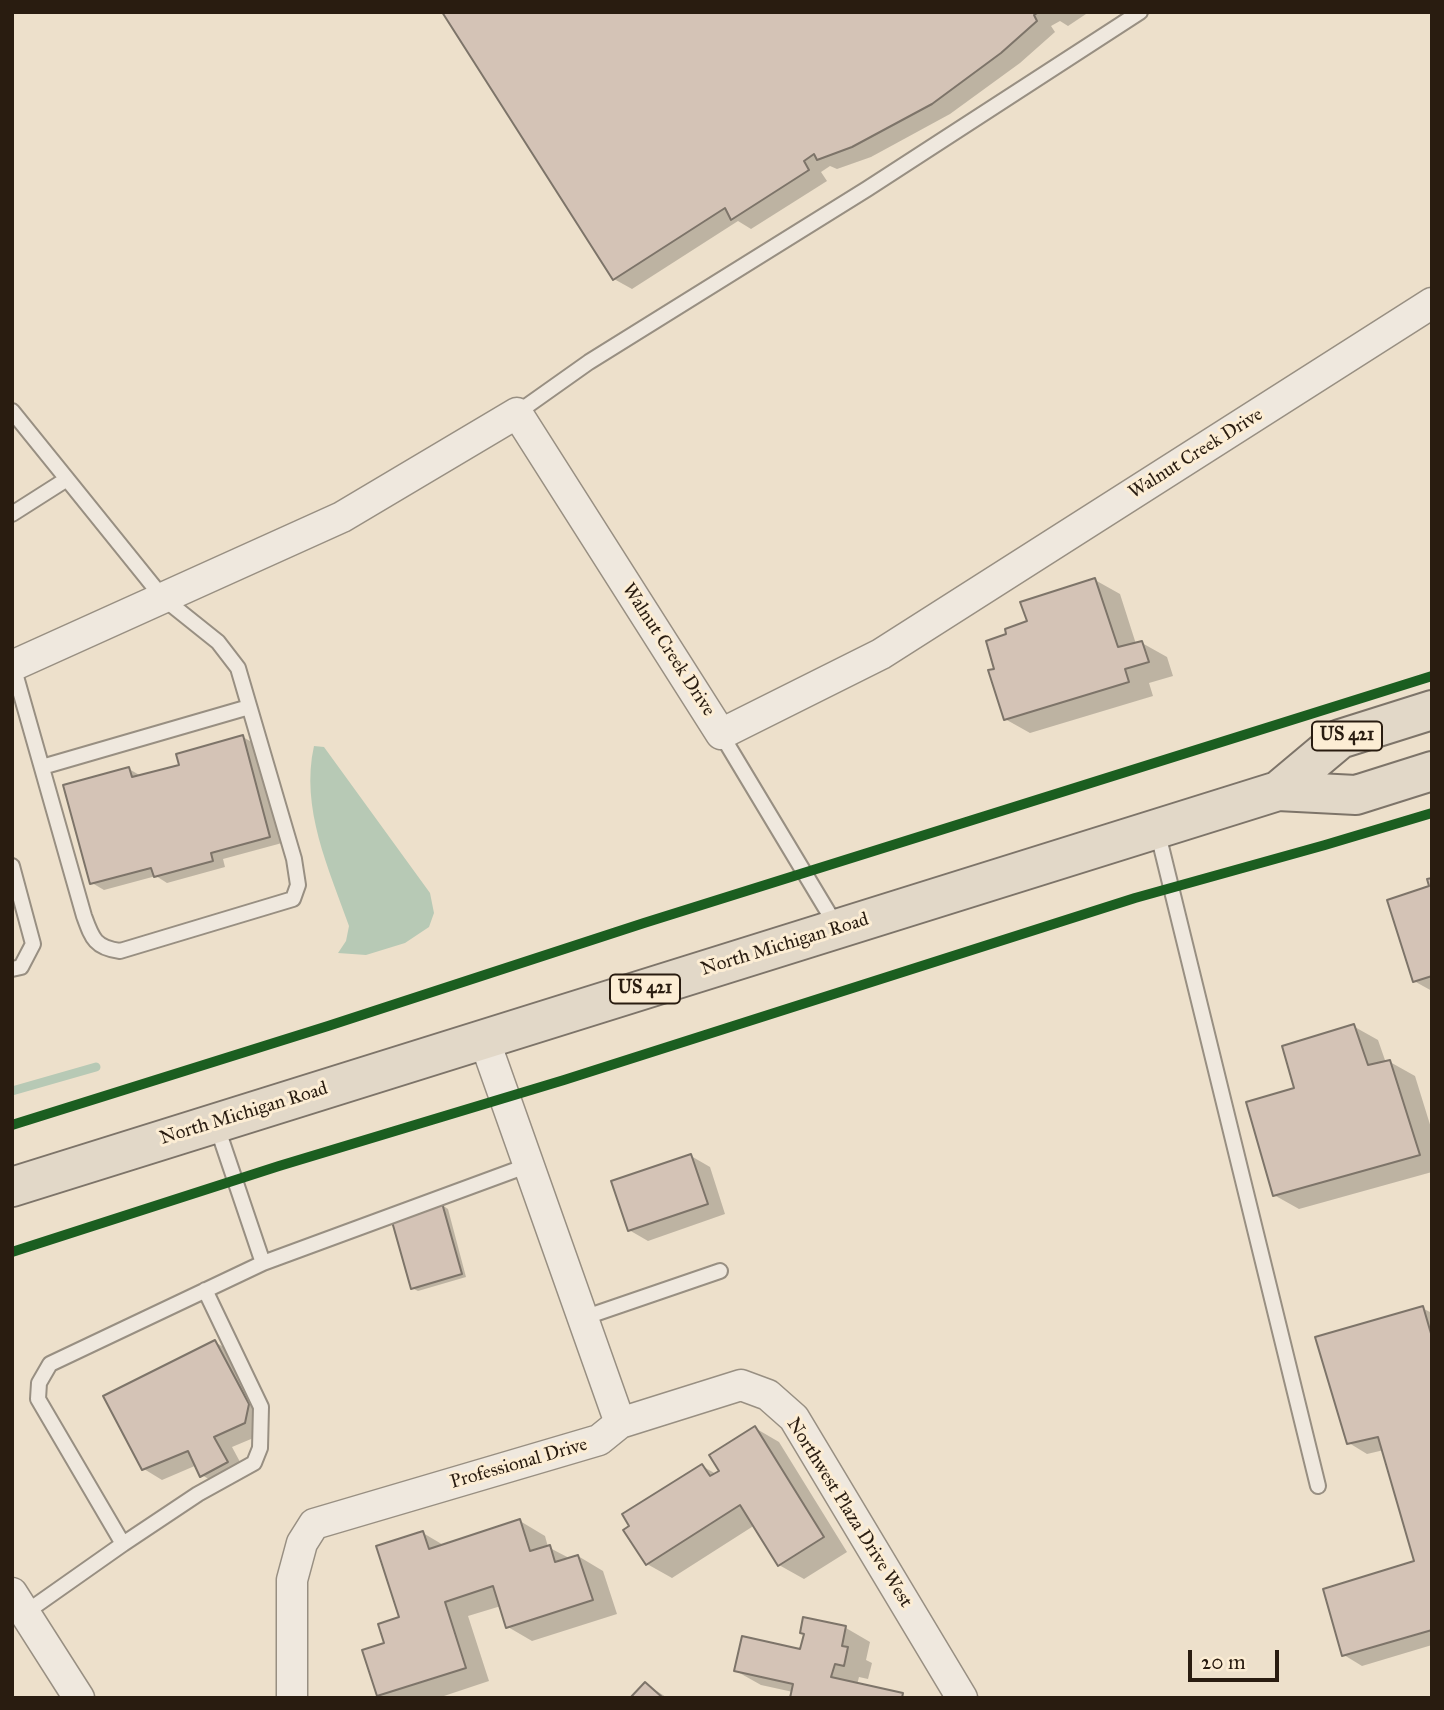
<!DOCTYPE html>
<style>
body{margin:0}
#map{position:relative;width:1444px;height:1710px;overflow:hidden;background:#ede0cb;font-family:"IM FELL Great Primer",serif}
canvas{display:block}
.frame{position:absolute;inset:0;border:14px solid #291c10;pointer-events:none}
.scale{position:absolute;left:1188px;top:1650px;width:91px;height:32px;box-sizing:border-box;border:4px solid #291c10;border-top:0;padding-left:9px;font-size:21px;line-height:24px;white-space:nowrap;color:#291c10;-webkit-text-stroke:5px #fcedd4;paint-order:stroke}
</style>
<div id="map">
<canvas width="1444" height="1710"></canvas>
<div class="frame"></div>
<div class="scale">20 m</div>
</div>
<script>
const context = document.querySelector('canvas').getContext('2d');
context.lineJoin = 'round';
function fillPath(path, color) {
  context.fillStyle = color;
  context.fill(path, 'evenodd');
}
function strokePath(path, color, width, dash) {
  context.strokeStyle = color;
  context.lineWidth = width;
  context.lineCap = dash ? 'butt' : 'round';
  context.setLineDash(dash || []);
  context.stroke(path);
}
function write(font, color, halo, rows, align = 'center') {
  context.font = font + ' "IM FELL Great Primer",serif';
  context.lineWidth = 6;
  context.setLineDash([]);
  context.textBaseline = 'middle';
  context.strokeStyle = halo;
  context.fillStyle = color;
  for (const [text, x, y, turn = 0] of rows) {
    context.save();
    context.translate(x, y);
    context.rotate((+turn || 0) * Math.PI / 180);
    context.textAlign = isNaN(turn) ? turn : align;
    if (halo) context.strokeText(text, 0, 0);
    context.fillText(text, 0, 0);
    context.restore();
  }
}
const water = new Path2D(`
 M 314,746 L 324,747 L 430,893 L 434,913 L 429,927 L 405,943 L 366,955 L 338,953 L 346,941 L 349,926 C 329,869 300,808 314,746 Z`);
const shadow = new Path2D(`
 M 444,12 L 1089,12 L 1068,26 L 1060,21 L 1051,26 L 1055,32 L 1020,63 L 950,114 L 871,157 L 837,169 L 830,166 L 821,172 L 827,181 L 751,229 L 738,221 L 632,289 L 614,279 Z
 M 1095,580 L 1120,594 L 1136,644 L 1142,643 L 1167,657 L 1173,676 L 1149,683 L 1153,696 L 1030,733 L 1005,719 L 997,670 L 1008,636 Z
 M 243,737 L 255,744 L 282,843 L 223,859 L 225,867 L 167,883 L 156,876 L 104,890 L 92,883 L 129,769 L 141,776 L 181,766 Z
 M 1432,879 L 1432,991 L 1414,981 Z
 M 1353,1026 L 1378,1040 L 1386,1063 L 1390,1062 L 1415,1076 L 1432,1131 L 1432,1172 L 1299,1209 L 1274,1195 L 1297,1089 Z
 M 691,1156 L 710,1167 L 725,1214 L 648,1241 L 629,1230 Z
 M 442,1205 L 448,1209 L 466,1277 L 418,1291 L 412,1288 Z
 M 1422,1308 L 1432,1313 L 1432,1645 L 1362,1666 L 1344,1655 L 1416,1562 L 1384,1450 L 1367,1454 L 1349,1443 Z
 M 215,1342 L 233,1353 L 267,1416 L 263,1434 L 232,1447 L 246,1473 L 220,1486 L 202,1475 L 197,1465 L 162,1480 L 144,1469 Z
 M 755,1428 L 779,1442 L 847,1552 L 804,1579 L 779,1565 L 755,1525 L 672,1578 L 647,1564 L 702,1466 L 716,1474 Z
 M 520,1521 L 545,1536 L 548,1547 L 571,1559 L 578,1556 L 603,1571 L 617,1614 L 532,1641 L 508,1627 L 501,1606 L 468,1616 L 489,1681 L 438,1698 L 383,1698 L 378,1695 L 386,1644 L 401,1618 L 423,1533 L 445,1546 Z
 M 846,1628 L 870,1642 L 866,1660 L 872,1663 L 868,1679 L 859,1677 L 857,1685 L 907,1698 L 792,1698 L 793,1692 L 761,1685 L 736,1671 L 801,1651 Z
 M 645,1684 L 663,1695 L 667,1698 L 632,1698 Z`);
const stream = new Path2D(`
 M 12,1091 L 96,1067`);
const building = new Path2D(`
 M 442,12 L 1039,12 L 1034,15 L 1037,21 L 1001,53 L 932,104 L 852,147 L 817,160 L 814,154 L 804,161 L 809,170 L 731,220 L 725,208 L 613,280 Z
 M 1095,578 L 1118,647 L 1142,641 L 1149,662 L 1125,669 L 1129,682 L 1004,720 L 988,670 L 994,669 L 986,641 L 1006,634 L 1005,629 L 1027,621 L 1020,602 Z
 M 243,735 L 270,837 L 211,853 L 213,861 L 154,877 L 151,868 L 90,884 L 63,785 L 129,767 L 132,777 L 179,765 L 176,754 Z
 M 1432,878 L 1432,976 L 1413,982 L 1387,900 L 1429,886 L 1427,879 Z
 M 1354,1024 L 1368,1065 L 1390,1060 L 1420,1155 L 1273,1196 L 1246,1102 L 1294,1088 L 1282,1046 Z
 M 691,1154 L 708,1204 L 628,1231 L 611,1181 Z
 M 442,1203 L 462,1274 L 411,1289 L 391,1218 Z
 M 1423,1306 L 1432,1337 L 1432,1630 L 1342,1656 L 1323,1589 L 1414,1561 L 1378,1437 L 1347,1444 L 1315,1337 Z
 M 215,1340 L 249,1404 L 245,1423 L 214,1437 L 228,1462 L 200,1477 L 188,1451 L 142,1470 L 103,1396 Z
 M 755,1426 L 824,1537 L 778,1566 L 740,1505 L 646,1565 L 623,1530 L 629,1526 L 622,1514 L 702,1464 L 710,1476 L 719,1471 L 709,1455 Z
 M 520,1519 L 530,1551 L 550,1545 L 555,1562 L 578,1555 L 593,1600 L 506,1628 L 493,1586 L 445,1602 L 466,1668 L 377,1696 L 362,1650 L 384,1643 L 378,1624 L 399,1617 L 376,1546 L 423,1531 L 429,1549 Z
 M 803,1617 L 846,1626 L 842,1646 L 848,1647 L 844,1666 L 835,1664 L 831,1677 L 903,1693 L 902,1698 L 790,1698 L 793,1684 L 734,1671 L 742,1636 L 800,1649 L 804,1634 L 800,1633 Z
 M 645,1682 L 663,1698 L 630,1698 Z`);
const lane = new Path2D(`
 M 12,411 L 67,479 L 12,514
 M 517,413 L 589,362 L 867,189 L 1140,12
 M 13,666 L 84,916 C 92,938 95,948 120,951 L 293,899 L 298,885 L 294,859 L 238,668 L 218,642 L 163,598 L 67,479
 M 721,734 L 837,927
 M 42,767 L 249,707
 M 1157,830 L 1318,1486
 M 12,866 L 33,944 L 21,967 L 12,969
 M 263,1263 L 529,1165
 M 583,1318 L 720,1271
 M 123,1544 L 198,1494 L 254,1463 L 260,1448 L 261,1407 L 205,1290
 M 21,1613 L 25,1613 L 123,1544 L 38,1399 L 39,1383 L 50,1364 L 263,1263 L 216,1124`);
const street = new Path2D(`
 M 12,666 L 342,517 L 517,413 L 721,734 L 881,654 L 1432,303
 M 620,1423 L 741,1385 L 768,1395 L 794,1418 L 962,1698
 M 12,1593 L 79,1698
 M 292,1698 L 292,1580 L 302,1543 L 314,1524 L 599,1440 L 620,1423 L 484,1039`);
const primary = new Path2D(`
 M 1278,791 L 1340,739 L 1432,710
 M 12,1187 L 1278,791 L 1356,795 L 1432,771`);
const cycleway = new Path2D(`
 M 12,1125 L 328,1026 L 644,923 L 1432,676
 M 12,1252 L 279,1166 L 564,1080 L 1135,898 L 1325,845 L 1432,813`);
const shields = [
 [1347,736,70],
 [645,989,70]
];
const shieldNames = [
 ["US 421",1347,736],
 ["US 421",645,989]
];
const streetNames = [
 ["Walnut Creek Drive",1196,454,-32],
 ["Walnut Creek Drive",668,650,57],
 ["North Michigan Road",785,945,-17],
 ["North Michigan Road",244,1114,-17],
 ["Professional Drive",519,1464,-16],
 ["Northwest Plaza Drive West",849,1513,58]
];
fillPath(water, '#b7c9b5');
fillPath(shadow, '#0003');
strokePath(stream, '#b7c9b5', 9);
fillPath(building, '#d4c3b6');
strokePath(building, '#7d7469', 2);
strokePath(lane, '#988f82', 18);
strokePath(street, '#988f82', 33);
strokePath(primary, '#7d7469', 42);
strokePath(lane, '#efe8de', 14);
strokePath(street, '#efe8de', 30);
strokePath(primary, '#e2d8c8', 38);
strokePath(cycleway, '#1b5e20', 10);
for (const [x, y, w] of shields) {
  const box = new Path2D();
  box.roundRect(x - w / 2, y - 14.5, w, 29, 5);
  context.fillStyle = '#fcedd4';
  context.fill(box);
  strokePath(box, '#291c10', 2);
}
write('bold 18px', '#291c10', null, shieldNames);
write('19px', '#291c10', '#fcedd4', streetNames);
</script>
